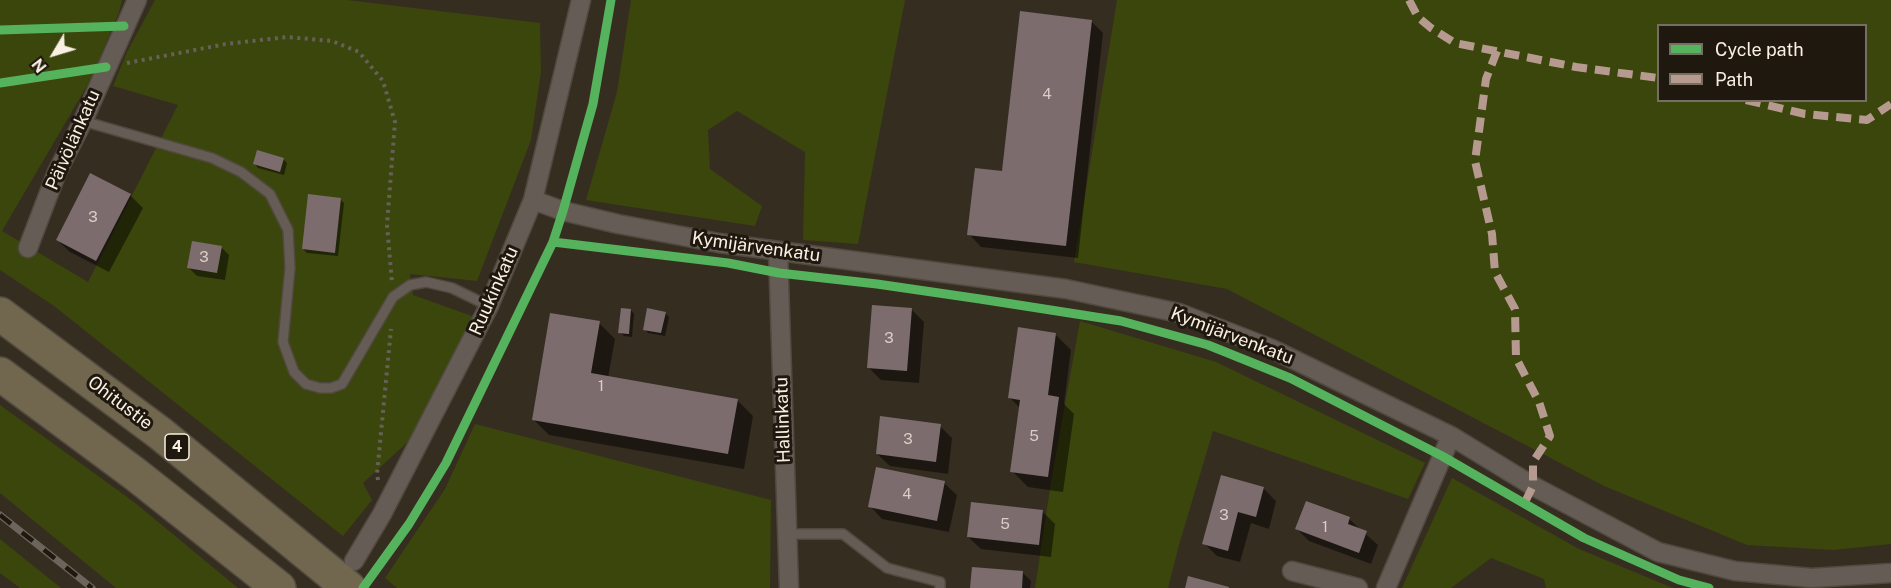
<!DOCTYPE html>
<meta charset="utf-8">
<style>
body{margin:0}
#map{position:relative;width:1891px;height:588px;overflow:hidden;background:#362d21;font-family:"Public Sans",sans-serif}
canvas{display:block}
.legend{position:absolute;left:1657px;top:24px;width:210px;height:78px;box-sizing:border-box;background:#1f180f;border:2px solid #766e63;margin:0;padding:8px 10px;list-style:none;font-size:18px;color:#f9efe2}
.legend li{display:flex;align-items:center;gap:12px;height:30px}
.legend b{width:30px;border:2px solid #766e63}
.north{position:absolute;left:24px;top:24px;width:60px;height:60px;-webkit-text-stroke:4px #1f180f;paint-order:stroke;rotate:232deg;font-size:16px;font-weight:700;line-height:24px;text-align:center;color:#f9efe2}
.north::after{content:'';display:block;margin:auto;width:21px;height:27px;background:#f9efe2;clip-path:polygon(50% 0,100% 100%,50% 72%,0 100%)}
</style>
<div id="map">
<canvas width="1891" height="588"></canvas>
<ul class="legend">
<li><b style="height:8px;background:#56b35d"></b>Cycle path</li>
<li><b style="height:8px;background:#b69a8f"></b>Path</li>
</ul>
<div class="north">N</div>
</div>
<script>
const context = document.querySelector('canvas').getContext('2d');
context.lineJoin = 'round';
function fillPath(path, color) {
  context.fillStyle = color;
  context.fill(path, 'evenodd');
}
function strokePath(path, color, width, dash) {
  context.strokeStyle = color;
  context.lineWidth = width;
  context.lineCap = dash ? 'butt' : 'round';
  context.setLineDash(dash || []);
  context.stroke(path);
}
function write(font, color, halo, rows, align = 'center') {
  context.font = font + ' "Public Sans",sans-serif';
  context.lineWidth = 6;
  context.setLineDash([]);
  context.textBaseline = 'middle';
  context.strokeStyle = halo;
  context.fillStyle = color;
  for (const [text, x, y, turn = 0] of rows) {
    context.save();
    context.translate(x, y);
    context.rotate((+turn || 0) * Math.PI / 180);
    context.textAlign = isNaN(turn) ? turn : align;
    if (halo) context.strokeText(text, 0, 0);
    context.fillText(text, 0, 0);
    context.restore();
  }
}
const green = new Path2D(`
 M 0,0 L 122,0 L 119,12 L 91,79 L 2,231 L 88,282 L 178,105 L 113,86 L 127,52 L 155,0 L 347,0 L 540,23 L 541,72 L 531,140 L 477,281 L 410,274 L 413,295 L 472,316 L 412,438 L 363,483 L 372,500 L 343,536 L 54,306 L 0,270 Z
 M 631,0 L 905,0 L 858,244 L 803,240 L 805,152 L 737,111 L 708,130 L 710,169 L 762,206 L 755,226 L 586,200 L 617,92 Z
 M 1117,0 L 1891,0 L 1891,544 L 1833,550 L 1747,545 L 1604,486 L 1227,289 L 1074,262 ZM 1658,26 L 1866,26 L 1866,100 L 1658,100 Z
 M 1080,321 L 1216,362 L 1425,463 L 1408,499 L 1213,431 L 1179,545 L 1168,588 L 1035,588 L 1052,476 Z
 M 0,405 L 134,502 L 238,588 L 116,588 L 0,493 Z
 M 475,424 L 771,500 L 770,588 L 397,588 L 385,578 L 445,489 Z
 M 1452,478 L 1579,549 L 1673,588 L 1546,588 L 1544,579 L 1491,558 L 1451,588 L 1402,588 Z
 M 0,539 L 61,588 L 20,588 L 0,573 Z`);
const shadow = new Path2D(`
 M 1091,21 L 1103,33 L 1078,258 L 981,247 L 969,234 Z
 M 283,159 L 287,163 L 284,175 L 258,168 L 255,164 Z
 M 91,175 L 130,195 L 143,208 L 109,272 L 70,252 L 57,240 Z
 M 340,199 L 344,203 L 338,256 L 307,253 L 303,249 Z
 M 221,247 L 229,255 L 225,280 L 197,276 L 188,267 Z
 M 631,310 L 634,314 L 632,337 L 624,336 L 620,332 Z
 M 912,310 L 924,322 L 919,383 L 881,380 L 868,367 Z
 M 665,313 L 669,317 L 665,336 L 648,333 L 645,329 Z
 M 599,323 L 615,339 L 608,378 L 737,400 L 753,416 L 744,469 L 549,435 L 533,419 Z
 M 1055,334 L 1071,350 L 1064,404 L 1074,414 L 1063,492 L 1028,487 L 1012,471 L 1020,408 L 1010,398 Z
 M 940,426 L 952,438 L 948,474 L 890,466 L 877,454 Z
 M 1222,477 L 1264,489 L 1276,501 L 1269,529 L 1251,523 L 1240,562 L 1217,556 L 1204,543 Z
 M 944,483 L 957,495 L 949,532 L 882,519 L 870,506 Z
 M 1042,511 L 1055,524 L 1051,557 L 981,549 L 968,537 Z
 M 1349,519 L 1378,545 L 1371,564 L 1309,541 L 1297,529 Z
 M 1023,573 L 1031,581 L 1030,588 L 972,588 Z`);
const building = new Path2D(`
 M 1020,11 L 1092,20 L 1066,246 L 967,235 L 975,168 L 1002,171 Z
 M 257,150 L 284,158 L 280,172 L 253,164 Z
 M 90,173 L 131,194 L 96,261 L 56,240 Z
 M 308,194 L 341,198 L 335,253 L 302,249 Z
 M 192,241 L 222,246 L 217,273 L 187,268 Z
 M 872,305 L 912,308 L 907,371 L 867,368 Z
 M 621,308 L 631,309 L 629,334 L 618,333 Z
 M 647,308 L 666,312 L 661,333 L 643,330 Z
 M 550,313 L 600,321 L 591,373 L 738,399 L 728,454 L 532,420 Z
 M 1018,327 L 1056,333 L 1048,395 L 1059,397 L 1048,477 L 1010,472 L 1020,400 L 1008,398 Z
 M 880,416 L 941,424 L 936,462 L 876,454 Z
 M 876,467 L 945,481 L 937,521 L 868,507 Z
 M 1221,475 L 1264,487 L 1256,517 L 1238,512 L 1228,551 L 1202,544 Z
 M 1306,501 L 1350,517 L 1348,524 L 1367,531 L 1359,553 L 1295,529 Z
 M 971,502 L 1043,510 L 1039,545 L 967,537 Z
 M 972,567 L 1023,571 L 1022,588 L 970,588 Z
 M 1188,576 L 1229,587 L 1229,588 L 1185,588 Z`);
const path = new Path2D(`
 M 127,63 L 226,44 L 287,37 L 332,41 L 359,52 L 383,81 L 395,122 L 387,225 L 392,283
 M 378,480 L 377,474 L 391,329`);
const service = new Path2D(`
 M 83,121 L 212,158 L 241,172 L 270,194 L 288,230 L 290,268 L 283,342 L 294,372 L 306,384 L 320,388 L 331,388 L 342,384 L 393,297 L 410,285 L 426,282 L 452,288 L 489,306
 M 787,534 L 843,534 L 887,568 L 940,582 L 940,588`);
const minor = new Path2D(`
 M 533,200 L 563,211 L 618,224 L 719,243 L 1066,289 L 1179,313 L 1272,349 L 1451,436 L 1533,486 L 1658,552 L 1735,571 L 1812,578 L 1891,573
 M 28,248 L 57,172 L 83,121 L 137,0
 M 778,251 L 789,588
 M 354,561 L 382,514 L 489,306 L 533,200 L 581,0
 M 1292,571 L 1358,588
 M 1386,588 L 1451,436`);
const motorway = new Path2D(`
 M 0,314 L 161,434 L 349,588
 M 0,374 L 135,474 L 279,588`);
const rail = new Path2D(`
 M 0,515 L 92,588`);
const quiet = new Path2D(`
 M 1409,0 L 1418,17 L 1431,28 L 1455,43 L 1576,67 L 1658,78
 M 1497,51 L 1486,79 L 1475,161 L 1492,234 L 1495,272 L 1515,309 L 1516,358 L 1539,402 L 1550,436 L 1533,462 L 1533,486 L 1524,504
 M 1746,100 L 1805,114 L 1867,120 L 1891,104`);
const cycleway = new Path2D(`
 M 611,0 L 593,104 L 563,211 L 553,242 L 728,263 L 779,273 L 877,284 L 980,299 L 1121,321 L 1208,345 L 1290,378 L 1442,456 L 1584,538 L 1679,580 L 1709,588
 M 0,30 L 124,26
 M 0,83 L 106,67
 M 363,588 L 409,524 L 446,463 L 553,242`);
const numberNames = [
 ["4",1047,94],
 ["3",93,217],
 ["3",204,257],
 ["3",889,338],
 ["1",601,386],
 ["5",1034,436],
 ["3",908,439],
 ["4",907,494],
 ["3",1224,515],
 ["5",1005,524],
 ["1",1325,527]
];
const shields = [
 [177,447,24]
];
const shieldNames = [
 ["4",177,447]
];
const streetNames = [
 ["Päivölänkatu",73,140,-66],
 ["Kymijärvenkatu",756,247,8],
 ["Ruukinkatu",494,291,-66],
 ["Kymijärvenkatu",1232,336,21],
 ["Ohitustie",120,403,37],
 ["Hallinkatu",783,420,-92]
];
fillPath(green, '#3b460c');
fillPath(shadow, '#0007');
fillPath(building, '#7c6c6e');
strokePath(service, '#51493f', 12);
strokePath(minor, '#51493f', 21);
strokePath(motorway, '#51493f', 36);
strokePath(path, '#666058', 4, [3, 4.5]);
strokePath(service, '#655d55', 9);
strokePath(minor, '#655d55', 18);
strokePath(motorway, '#71664e', 33);
strokePath(rail, '#6d655c', 7);
strokePath(rail, '#1f180f', 4.5, [14]);
strokePath(quiet, '#b69a8f', 8, [15, 8]);
strokePath(cycleway, '#56b35d', 9);
write('15px', '#dacec5', null, numberNames);
for (const [x, y, w] of shields) {
  const box = new Path2D();
  box.roundRect(x - w / 2, y - 13, w, 26, 4.5);
  context.fillStyle = '#1f180f';
  context.fill(box);
  strokePath(box, '#f9efe2', 1.5);
}
write('bold 16px', '#f9efe2', null, shieldNames);
write('18px', '#f9efe2', '#1f180f', streetNames);
</script>
